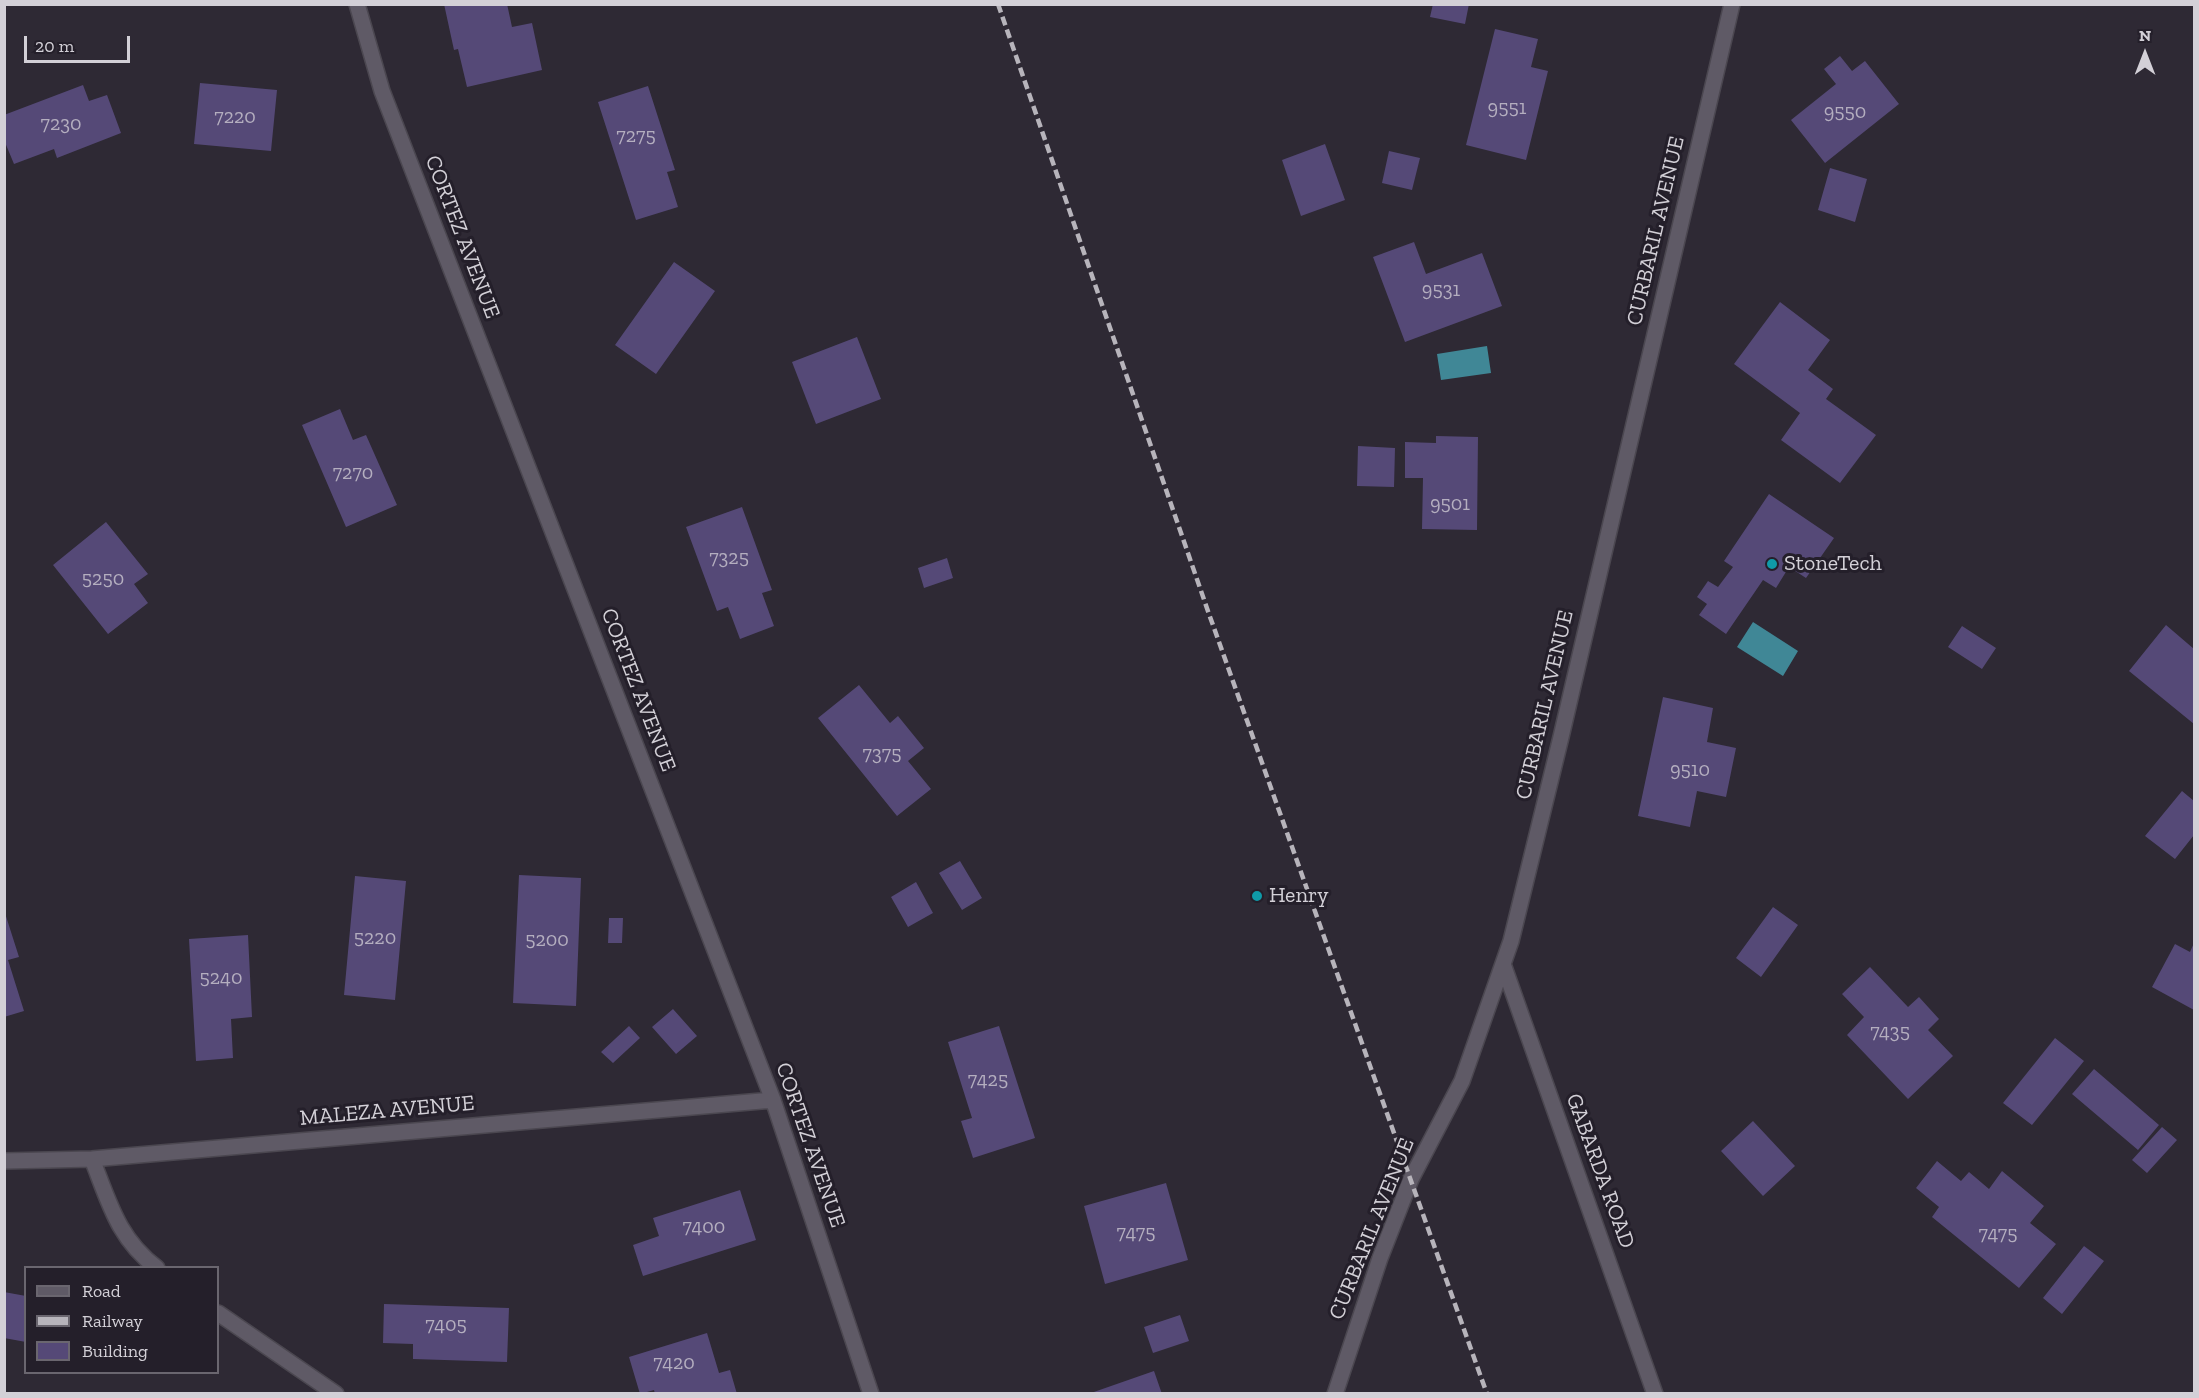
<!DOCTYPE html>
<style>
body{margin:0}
#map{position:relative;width:2199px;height:1398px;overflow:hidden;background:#2e2934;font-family:"Zilla Slab",serif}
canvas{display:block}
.frame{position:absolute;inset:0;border:6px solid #d3d0d7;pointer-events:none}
.legend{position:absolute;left:24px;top:1266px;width:195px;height:108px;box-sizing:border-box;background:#241f2a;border:2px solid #6a666f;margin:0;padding:8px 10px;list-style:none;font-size:18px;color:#d3d0d7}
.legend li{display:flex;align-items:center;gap:12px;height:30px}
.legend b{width:30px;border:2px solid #6a666f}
.north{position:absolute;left:2115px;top:24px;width:60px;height:60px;-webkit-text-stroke:4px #241f2a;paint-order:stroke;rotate:0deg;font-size:16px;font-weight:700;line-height:24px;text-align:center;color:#d3d0d7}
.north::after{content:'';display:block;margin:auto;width:21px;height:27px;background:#d3d0d7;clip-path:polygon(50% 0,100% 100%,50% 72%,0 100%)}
.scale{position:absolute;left:24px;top:36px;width:106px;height:27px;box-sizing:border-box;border:3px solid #d3d0d7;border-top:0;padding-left:8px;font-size:18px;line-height:21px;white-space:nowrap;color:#d3d0d7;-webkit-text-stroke:4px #241f2a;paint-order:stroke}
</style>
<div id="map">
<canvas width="2199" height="1398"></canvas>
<div class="frame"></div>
<ul class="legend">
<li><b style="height:8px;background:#5f5a66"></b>Road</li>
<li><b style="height:8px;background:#b7b4bb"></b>Railway</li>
<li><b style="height:16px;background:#554977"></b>Building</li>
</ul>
<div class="north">N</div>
<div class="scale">20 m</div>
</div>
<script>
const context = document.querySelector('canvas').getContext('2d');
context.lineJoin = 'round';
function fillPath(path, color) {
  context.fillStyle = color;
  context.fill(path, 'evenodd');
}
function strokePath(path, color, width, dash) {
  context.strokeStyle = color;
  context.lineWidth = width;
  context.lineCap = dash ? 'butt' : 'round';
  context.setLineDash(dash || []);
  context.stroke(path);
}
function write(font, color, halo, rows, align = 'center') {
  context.font = font + ' "Zilla Slab",serif';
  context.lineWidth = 6;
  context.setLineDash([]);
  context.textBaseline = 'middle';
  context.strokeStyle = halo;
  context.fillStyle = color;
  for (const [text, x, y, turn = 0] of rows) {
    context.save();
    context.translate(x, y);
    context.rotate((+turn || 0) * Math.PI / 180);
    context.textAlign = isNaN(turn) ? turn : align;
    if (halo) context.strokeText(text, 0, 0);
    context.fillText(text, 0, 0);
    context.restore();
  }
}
const water = new Path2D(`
 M 1487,346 L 1491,373 L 1441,380 L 1437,354 Z
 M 1753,622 L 1798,651 L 1783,676 L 1737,647 Z`);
const building = new Path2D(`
 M 444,4 L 507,4 L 512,27 L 532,23 L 542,70 L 467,87 L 458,49 L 454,50 Z
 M 1433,4 L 1469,4 L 1465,24 L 1430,17 Z
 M 1495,29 L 1538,39 L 1531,67 L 1548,71 L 1526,160 L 1466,145 Z
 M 1840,56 L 1852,71 L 1865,61 L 1899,104 L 1825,163 L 1791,120 L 1836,84 L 1824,69 Z
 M 200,83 L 277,90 L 271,151 L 194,144 Z
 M 83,85 L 89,101 L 107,95 L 121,133 L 57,158 L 54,149 L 14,164 L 4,140 L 4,115 Z
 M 648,86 L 675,170 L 667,172 L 678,207 L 636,220 L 598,102 Z
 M 1325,144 L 1345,200 L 1301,216 L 1282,160 Z
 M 1389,151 L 1420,158 L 1412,190 L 1382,183 Z
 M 1830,168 L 1867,179 L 1855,222 L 1818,210 Z
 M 1414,242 L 1426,274 L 1482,253 L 1502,306 L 1405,342 L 1373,257 Z
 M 674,262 L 715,291 L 656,374 L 615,345 Z
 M 1780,302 L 1830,340 L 1808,370 L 1833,389 L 1826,399 L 1876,435 L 1840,483 L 1781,440 L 1800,413 L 1734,364 Z
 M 857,337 L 881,399 L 816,424 L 792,362 Z
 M 340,409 L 353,440 L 366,435 L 397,505 L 346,527 L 302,425 Z
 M 1436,436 L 1478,437 L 1477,530 L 1422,529 L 1423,478 L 1405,478 L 1405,442 L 1436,443 Z
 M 1358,446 L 1395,448 L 1394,487 L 1357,486 Z
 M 1769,494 L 1834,538 L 1806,578 L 1789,567 L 1776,588 L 1763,580 L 1726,634 L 1699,615 L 1707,604 L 1697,597 L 1708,581 L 1718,587 L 1733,567 L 1724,561 Z
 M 742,507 L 772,590 L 762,593 L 774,626 L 740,639 L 728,607 L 717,611 L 686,527 Z
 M 106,522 L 148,574 L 134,584 L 148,603 L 108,634 L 53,565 Z
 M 947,558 L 953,578 L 924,588 L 918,568 Z
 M 2166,625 L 2194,649 L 2194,724 L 2129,671 Z
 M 1962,626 L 1996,648 L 1982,669 L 1948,647 Z
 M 859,685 L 890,723 L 898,716 L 924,748 L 908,761 L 931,789 L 897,816 L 818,718 Z
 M 1663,697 L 1713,708 L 1707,742 L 1736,748 L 1726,797 L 1697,791 L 1690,827 L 1638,816 Z
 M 2182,791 L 2194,801 L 2194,835 L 2175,859 L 2145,836 Z
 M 960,861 L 982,898 L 962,910 L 939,873 Z
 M 519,875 L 581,878 L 576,1006 L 513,1003 Z
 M 355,876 L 406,881 L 395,1000 L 344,995 Z
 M 916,882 L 933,913 L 908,927 L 891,897 Z
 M 1773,907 L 1798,925 L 1761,977 L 1736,958 Z
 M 4,910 L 19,957 L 8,960 L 24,1011 L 4,1017 Z
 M 609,918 L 623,918 L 622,943 L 608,943 Z
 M 248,935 L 252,1017 L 231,1019 L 233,1058 L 196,1061 L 189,939 Z
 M 2194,943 L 2194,1010 L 2152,987 L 2175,944 L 2190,952 Z
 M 1870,967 L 1908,1007 L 1919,997 L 1939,1019 L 1928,1030 L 1953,1056 L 1908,1099 L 1847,1035 L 1864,1017 L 1842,994 Z
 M 673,1009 L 697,1036 L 676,1054 L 652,1027 Z
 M 629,1026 L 640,1038 L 613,1063 L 601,1052 Z
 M 999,1026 L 1035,1138 L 973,1158 L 961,1121 L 972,1118 L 948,1042 Z
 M 2055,1038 L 2084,1061 L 2032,1125 L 2003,1103 Z
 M 2094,1069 L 2159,1125 L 2138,1150 L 2072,1094 Z
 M 1753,1121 L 1795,1166 L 1763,1196 L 1721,1151 Z
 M 2162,1127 L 2177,1140 L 2147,1173 L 2132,1160 Z
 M 1937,1161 L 1961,1181 L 1969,1172 L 1989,1189 L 2002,1171 L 2044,1206 L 2030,1223 L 2056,1244 L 2019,1288 L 1932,1217 L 1939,1207 L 1916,1188 Z
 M 1166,1183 L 1188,1260 L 1105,1284 L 1084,1206 Z
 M 740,1190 L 756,1240 L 643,1276 L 633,1245 L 659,1236 L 653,1218 Z
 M 2084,1246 L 2104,1261 L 2062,1314 L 2043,1298 Z
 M 4,1292 L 26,1296 L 26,1342 L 4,1338 Z
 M 384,1304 L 509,1308 L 507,1362 L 413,1359 L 413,1344 L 383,1343 Z
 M 1180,1315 L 1189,1341 L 1153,1353 L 1144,1327 Z
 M 707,1333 L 719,1373 L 730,1370 L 737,1394 L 655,1394 L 654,1390 L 640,1394 L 629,1357 Z
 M 1154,1371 L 1162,1394 L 1091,1394 L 1091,1393 Z`);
const minor = new Path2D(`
 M 357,4 L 382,91 L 773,1100 L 871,1394
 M 1503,964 L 1655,1394
 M 92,1159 C 109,1202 118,1239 157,1268
 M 4,1161 L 92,1159 L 773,1100
 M 218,1313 L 336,1394
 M 1335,1394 L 1380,1258 L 1411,1179 L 1462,1081 L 1511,941 L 1561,737 L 1732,4`);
const rail = new Path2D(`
 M 998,4 L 1209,614 L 1487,1394`);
const markers = [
 [1772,564,6,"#0f9aa8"],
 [1257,896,6,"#0f9aa8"]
];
const numberNames = [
 ["9551",1507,108],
 ["9550",1845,112],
 ["7220",235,117],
 ["7230",61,124],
 ["7275",636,136],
 ["9531",1441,290],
 ["7270",353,473],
 ["9501",1450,504],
 ["7325",729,558],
 ["5250",103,579],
 ["7375",882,754],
 ["9510",1690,770],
 ["5220",375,938],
 ["5200",547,940],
 ["5240",221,978],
 ["7435",1890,1032],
 ["7425",988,1080],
 ["7400",704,1227],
 ["7475",1136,1233],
 ["7475",1998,1234],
 ["7405",446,1325],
 ["7420",674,1363]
];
const streetNames = [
 ["CURBARIL AVENUE",1656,231,-77],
 ["CORTEZ AVENUE",462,237,69],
 ["CORTEZ AVENUE",638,690,69],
 ["CURBARIL AVENUE",1545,705,-77],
 ["MALEZA AVENUE",387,1111,-5],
 ["CORTEZ AVENUE",810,1145,71],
 ["GABARDA ROAD",1600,1171,70],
 ["CURBARIL AVENUE",1372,1229,-68]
];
const poiNames = [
 ["StoneTech",1784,564],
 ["Henry",1269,896]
];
fillPath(water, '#408796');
fillPath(building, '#554977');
strokePath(minor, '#4b4750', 18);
strokePath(minor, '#5f5a66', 15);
strokePath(rail, '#b7b4bb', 4.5, [9, 4.5]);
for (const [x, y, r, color] of markers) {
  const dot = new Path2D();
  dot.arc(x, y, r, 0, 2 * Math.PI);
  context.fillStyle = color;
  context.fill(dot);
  strokePath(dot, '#241f2a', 2);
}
write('20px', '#b4aebf', null, numberNames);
write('22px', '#d3d0d7', '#241f2a', streetNames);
write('22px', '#d3d0d7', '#241f2a', poiNames, 'left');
</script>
